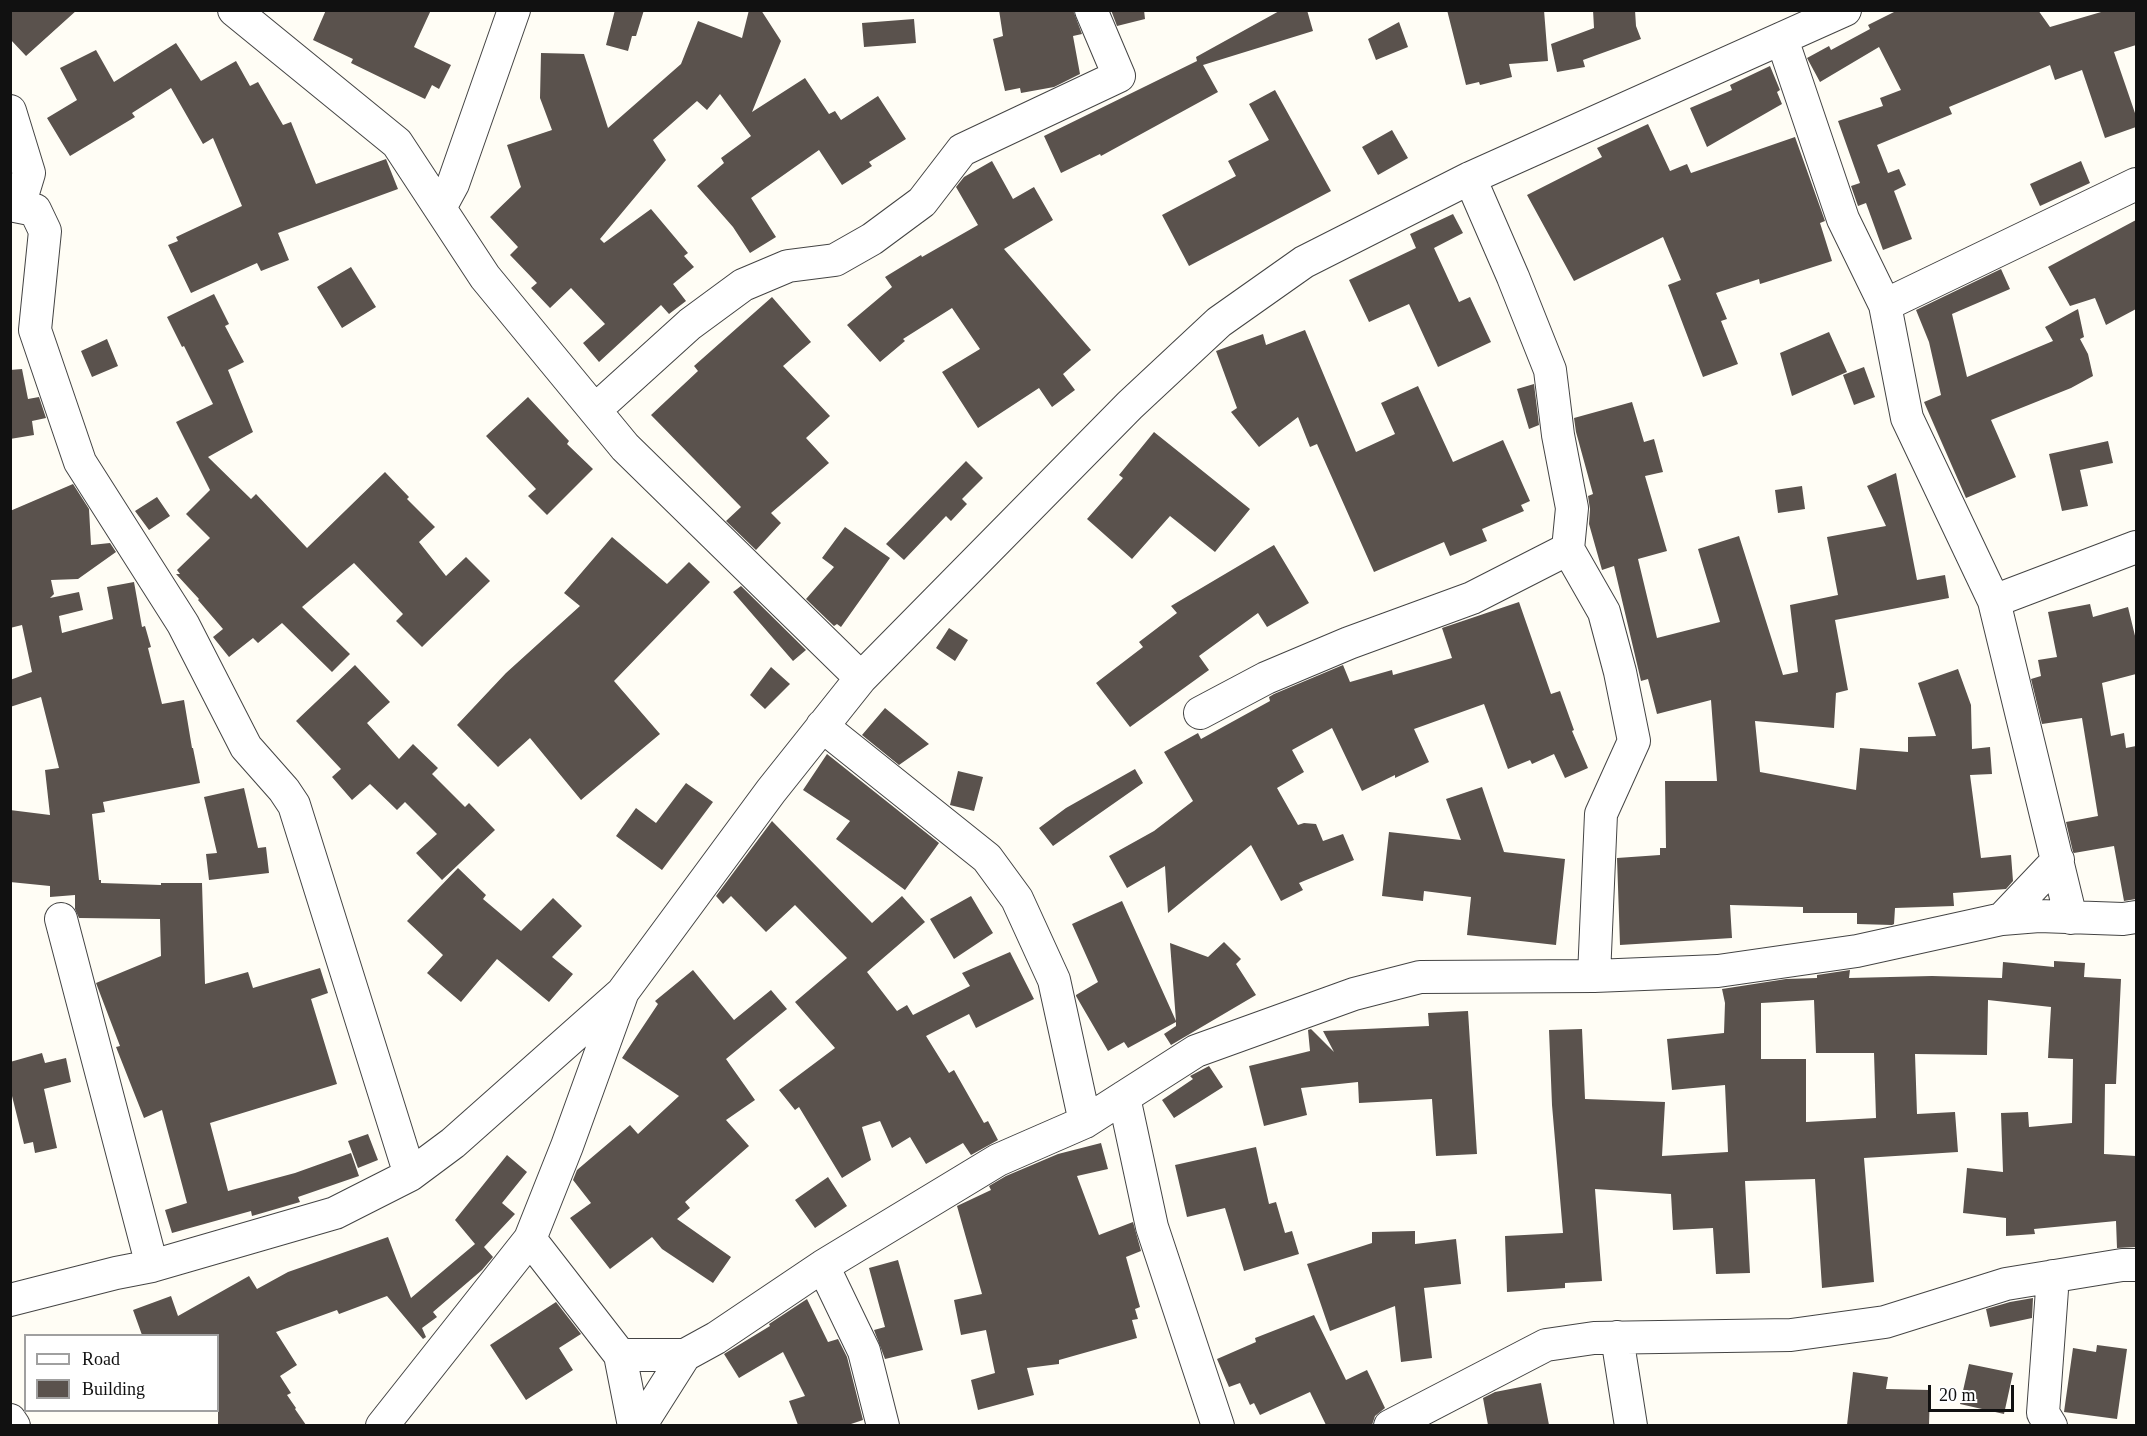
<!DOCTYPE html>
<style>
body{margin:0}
#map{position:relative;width:2147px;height:1436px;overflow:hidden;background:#fffdf5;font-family:Georgia,serif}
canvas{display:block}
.frame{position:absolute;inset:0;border:12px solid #111;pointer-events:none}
.legend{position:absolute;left:24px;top:1334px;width:195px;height:78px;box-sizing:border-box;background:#fff;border:2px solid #a0a0a0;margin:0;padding:8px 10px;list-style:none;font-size:18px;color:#111}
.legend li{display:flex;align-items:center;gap:12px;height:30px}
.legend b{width:30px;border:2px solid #a0a0a0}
.scale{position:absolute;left:1928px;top:1385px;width:86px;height:27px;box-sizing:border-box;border:3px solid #111;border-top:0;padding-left:8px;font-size:18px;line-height:21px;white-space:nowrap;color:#111;-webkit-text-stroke:4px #fff;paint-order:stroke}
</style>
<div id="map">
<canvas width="2147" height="1436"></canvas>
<div class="frame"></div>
<ul class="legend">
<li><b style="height:8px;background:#fff"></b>Road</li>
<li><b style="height:16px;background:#5a524d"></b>Building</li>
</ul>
<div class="scale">20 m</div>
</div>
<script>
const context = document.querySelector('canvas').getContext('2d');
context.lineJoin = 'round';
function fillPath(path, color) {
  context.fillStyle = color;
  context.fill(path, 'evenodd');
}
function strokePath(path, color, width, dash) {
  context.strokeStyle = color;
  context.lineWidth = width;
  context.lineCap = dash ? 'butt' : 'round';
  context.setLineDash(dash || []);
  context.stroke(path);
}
const building = new Path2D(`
 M 10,10 L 77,10 L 26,56 L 10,39 Z
 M 326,10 L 431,10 L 414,47 L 451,65 L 439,89 L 432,85 L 425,99 L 351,63 L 353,59 L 313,40 Z
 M 615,10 L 644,10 L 636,36 L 632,36 L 628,51 L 606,45 Z
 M 749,10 L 761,10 L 781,41 L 752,112 L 805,78 L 829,114 L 835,111 L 841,120 L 878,96 L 906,139 L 869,162 L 872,166 L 842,185 L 819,150 L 751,198 L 776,237 L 750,253 L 733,227 L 697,186 L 724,163 L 721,158 L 751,136 L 720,94 L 707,110 L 697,101 L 653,140 L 666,160 L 600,239 L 604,243 L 651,209 L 688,253 L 684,256 L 694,267 L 673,284 L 686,301 L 669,314 L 661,305 L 599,362 L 583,343 L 605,324 L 571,288 L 550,308 L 531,288 L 537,283 L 510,255 L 518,247 L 490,217 L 521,187 L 507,145 L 552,130 L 540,98 L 541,53 L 584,54 L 608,128 L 681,64 L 698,21 L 742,38 Z
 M 999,10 L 1073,10 L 1082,34 L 1073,36 L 1080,74 L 1054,87 L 1021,93 L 1020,88 L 1005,91 L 993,39 L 1003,36 Z
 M 1111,10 L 1144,10 L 1145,19 L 1117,26 Z
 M 1281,10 L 1307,10 L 1313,31 L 1203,65 L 1218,92 L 1101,156 L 1100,154 L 1061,173 L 1044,136 L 1197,61 L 1196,57 Z
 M 1447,10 L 1544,10 L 1548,61 L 1509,64 L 1512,77 L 1480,85 L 1479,82 L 1466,85 Z
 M 1593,10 L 1635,10 L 1636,26 L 1641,39 L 1583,60 L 1585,67 L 1557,72 L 1551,44 L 1594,28 Z
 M 1898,10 L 2038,10 L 2050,27 L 2108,10 L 2136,10 L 2136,45 L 2114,52 L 2136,116 L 2136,127 L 2105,138 L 2082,70 L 2055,80 L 2050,65 L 1949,107 L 1952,114 L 1877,145 L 1888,173 L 1899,169 L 1906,185 L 1894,191 L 1912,239 L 1883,250 L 1866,203 L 1858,206 L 1851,186 L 1860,183 L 1838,121 L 1883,106 L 1880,98 L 1901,90 L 1879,47 L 1820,82 L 1807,58 L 1829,46 L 1831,50 L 1870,29 L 1868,25 Z
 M 914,19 L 916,43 L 864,47 L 862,23 Z
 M 1399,22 L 1408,47 L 1376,60 L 1368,39 Z
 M 176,43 L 201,81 L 236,61 L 250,86 L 258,82 L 283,125 L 291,122 L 316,184 L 386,159 L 398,189 L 278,233 L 289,260 L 261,271 L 257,263 L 191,293 L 168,245 L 178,241 L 176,237 L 242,206 L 213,138 L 203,144 L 171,88 L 132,113 L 135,117 L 70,156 L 47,118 L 77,100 L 60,68 L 96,50 L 114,82 Z
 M 1770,66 L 1780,90 L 1777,92 L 1782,104 L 1707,147 L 1690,108 L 1732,90 L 1730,85 Z
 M 1275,90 L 1331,191 L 1189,266 L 1162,215 L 1236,176 L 1228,161 L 1269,140 L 1249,104 Z
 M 1648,124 L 1670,171 L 1687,164 L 1691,173 L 1795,137 L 1825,221 L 1820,223 L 1832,261 L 1760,284 L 1759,279 L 1716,293 L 1727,319 L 1721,321 L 1738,364 L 1703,377 L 1668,285 L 1681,280 L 1663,237 L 1574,281 L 1527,195 L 1602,157 L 1597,148 Z
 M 1392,130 L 1408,158 L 1378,175 L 1362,147 Z
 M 992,161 L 1013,199 L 1034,187 L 1053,220 L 1004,249 L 1091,350 L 1063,374 L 1075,390 L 1052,407 L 1039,388 L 978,428 L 942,372 L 980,349 L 952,308 L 903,339 L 905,341 L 880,362 L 847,325 L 892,287 L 885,277 L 921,255 L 922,257 L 978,225 L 956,187 L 964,177 Z
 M 2081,161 L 2090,183 L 2040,206 L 2030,184 Z
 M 1453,214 L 1463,233 L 1434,248 L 1459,302 L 1470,297 L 1491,342 L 1438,367 L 1409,304 L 1369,322 L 1349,280 L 1416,248 L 1410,234 Z
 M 2136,220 L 2136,309 L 2106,325 L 2095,298 L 2070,306 L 2048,267 Z
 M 351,267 L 376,307 L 342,328 L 317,287 Z
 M 2001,269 L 2010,289 L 1952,314 L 1967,377 L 2053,341 L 2045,327 L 2078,309 L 2084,337 L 2080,339 L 2088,354 L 2093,376 L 2071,388 L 1991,420 L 2016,477 L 1966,498 L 1924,402 L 1941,395 L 1929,342 L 1916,310 Z
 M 214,294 L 229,324 L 225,326 L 244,362 L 228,370 L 253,432 L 208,457 L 251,499 L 256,494 L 307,548 L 385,472 L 409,497 L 407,499 L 435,527 L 419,542 L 446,576 L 466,557 L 490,581 L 422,647 L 396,621 L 403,614 L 354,563 L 302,607 L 350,654 L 332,672 L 282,623 L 258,643 L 253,638 L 229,657 L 213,637 L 223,629 L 198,600 L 199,599 L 176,574 L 180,574 L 177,570 L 210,538 L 186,514 L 210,490 L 176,422 L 213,404 L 184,346 L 182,347 L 167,317 Z
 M 772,297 L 811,342 L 783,366 L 830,416 L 806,438 L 829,463 L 771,513 L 781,523 L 756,550 L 726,521 L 741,507 L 651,415 L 698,371 L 694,366 Z
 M 1305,330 L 1356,452 L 1395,434 L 1381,403 L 1418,386 L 1453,462 L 1503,440 L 1530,501 L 1521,505 L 1524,511 L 1482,529 L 1487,541 L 1450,556 L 1444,542 L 1374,572 L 1317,444 L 1310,447 L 1298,417 L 1259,447 L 1231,412 L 1237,408 L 1216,351 L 1263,334 L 1266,345 Z
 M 1829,332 L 1847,372 L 1792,396 L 1780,353 Z
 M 107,339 L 118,366 L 92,377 L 81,351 Z
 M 1864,367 L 1875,397 L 1854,405 L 1843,375 Z
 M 22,369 L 28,399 L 39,397 L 46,418 L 32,421 L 34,435 L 10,439 L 10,370 Z
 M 1534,384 L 1539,425 L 1529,429 L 1517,389 Z
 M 528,397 L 569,441 L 567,444 L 593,469 L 547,515 L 528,496 L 536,489 L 486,436 Z
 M 1632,402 L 1644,442 L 1654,439 L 1663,472 L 1645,476 L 1667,551 L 1638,559 L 1657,638 L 1720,622 L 1698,549 L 1739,536 L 1783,675 L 1798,672 L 1790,605 L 1838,595 L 1827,537 L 1886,526 L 1867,486 L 1896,473 L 1917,580 L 1945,575 L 1949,598 L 1835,620 L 1848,690 L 1836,693 L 1834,728 L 1755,721 L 1760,772 L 1856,790 L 1860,748 L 1908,752 L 1908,737 L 1936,736 L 1918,683 L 1958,669 L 1971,705 L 1972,749 L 1990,747 L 1992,774 L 1970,775 L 1981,858 L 2011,855 L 2013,881 L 2006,889 L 1953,893 L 1954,906 L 1895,908 L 1894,924 L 1892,925 L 1857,924 L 1857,913 L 1803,913 L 1803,907 L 1730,905 L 1732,938 L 1620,945 L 1617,858 L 1660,855 L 1660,848 L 1666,848 L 1665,781 L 1717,781 L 1711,700 L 1657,714 L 1648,679 L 1641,681 L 1614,566 L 1602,570 L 1589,524 L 1590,509 L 1588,496 L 1593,494 L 1576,432 L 1574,418 Z
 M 1154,432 L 1250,509 L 1215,552 L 1170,516 L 1132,559 L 1087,519 L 1123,478 L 1119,475 Z
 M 2108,441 L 2113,463 L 2080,470 L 2088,506 L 2062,511 L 2049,454 Z
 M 966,461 L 983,478 L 962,499 L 967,504 L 951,521 L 946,516 L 904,560 L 886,544 Z
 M 73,484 L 89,509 L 91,545 L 110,543 L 116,552 L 78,579 L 51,580 L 54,594 L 50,598 L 79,592 L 83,610 L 59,616 L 62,633 L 113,619 L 107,587 L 134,582 L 142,627 L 145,626 L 151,647 L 148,648 L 162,704 L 184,700 L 192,748 L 193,748 L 200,783 L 103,802 L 105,812 L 92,814 L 99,880 L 101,880 L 101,883 L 161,885 L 161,883 L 202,883 L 205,984 L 248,972 L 253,988 L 320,968 L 328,993 L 311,999 L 337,1084 L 210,1123 L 228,1191 L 295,1173 L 351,1153 L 359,1176 L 298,1197 L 300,1202 L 252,1216 L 251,1211 L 172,1233 L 165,1210 L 187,1203 L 162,1110 L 144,1118 L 116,1047 L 120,1046 L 96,983 L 161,956 L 160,919 L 79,918 L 75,909 L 75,895 L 50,897 L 50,886 L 10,882 L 10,810 L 50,815 L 45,770 L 59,768 L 41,697 L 10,707 L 10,680 L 32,672 L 22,625 L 10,628 L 10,511 Z
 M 1802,486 L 1805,509 L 1778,513 L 1775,490 Z
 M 157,497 L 170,516 L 149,530 L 135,511 Z
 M 845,527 L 890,558 L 841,627 L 837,624 L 834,626 L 806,599 L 834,567 L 822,558 Z
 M 612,537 L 667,584 L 689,562 L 710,582 L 614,681 L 660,734 L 581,800 L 530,738 L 498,767 L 457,725 L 506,673 L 580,606 L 564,593 Z
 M 1274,545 L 1309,603 L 1267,627 L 1258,613 L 1199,656 L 1209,670 L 1130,727 L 1096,683 L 1143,647 L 1139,642 L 1177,613 L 1171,606 Z
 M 741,586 L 806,650 L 793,661 L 733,592 Z
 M 1519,602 L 1551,694 L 1560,691 L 1574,730 L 1572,731 L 1588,768 L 1565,778 L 1554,754 L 1532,764 L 1530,760 L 1508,769 L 1484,704 L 1414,729 L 1429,762 L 1395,778 L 1395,775 L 1362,791 L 1332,728 L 1292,750 L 1304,772 L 1277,788 L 1298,825 L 1304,823 L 1316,824 L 1323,841 L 1343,834 L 1354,860 L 1299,883 L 1303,890 L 1281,901 L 1251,845 L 1168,913 L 1165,866 L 1127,888 L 1109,856 L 1154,831 L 1193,801 L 1164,752 L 1198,733 L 1201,739 L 1270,701 L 1269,697 L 1274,694 L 1343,665 L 1350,682 L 1392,670 L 1393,675 L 1452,658 L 1442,628 Z
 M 2090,604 L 2093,617 L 2128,607 L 2136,640 L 2136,674 L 2102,683 L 2111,736 L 2124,733 L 2126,748 L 2136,746 L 2136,899 L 2124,901 L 2114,846 L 2074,853 L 2073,852 L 2066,822 L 2098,816 L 2082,718 L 2042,724 L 2031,679 L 2041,676 L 2038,660 L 2057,657 L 2048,612 Z
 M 949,628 L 968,640 L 955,661 L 936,648 Z
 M 355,665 L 390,702 L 367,723 L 399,759 L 413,744 L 438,768 L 432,774 L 465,807 L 469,803 L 495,830 L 442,880 L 416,853 L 437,834 L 405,802 L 397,810 L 370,784 L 352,800 L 332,777 L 341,769 L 296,721 Z
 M 771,667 L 790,684 L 765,709 L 750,695 Z
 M 885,708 L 929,744 L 899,765 L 862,735 Z
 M 827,754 L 939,843 L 905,890 L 836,839 L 850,821 L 803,790 Z
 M 1135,769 L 1143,783 L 1053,846 L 1039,828 L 1066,808 Z
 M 958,771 L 983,777 L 974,811 L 950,805 Z
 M 686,783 L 713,802 L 662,870 L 616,836 L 636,808 L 656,823 Z
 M 1482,787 L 1504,852 L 1565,859 L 1556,945 L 1467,935 L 1471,897 L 1424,891 L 1423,901 L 1382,896 L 1389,832 L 1461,840 L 1446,799 Z
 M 244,788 L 258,848 L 266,847 L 269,873 L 209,880 L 206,854 L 217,853 L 204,797 Z
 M 772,821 L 872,923 L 902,896 L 925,922 L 867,972 L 897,1011 L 907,1005 L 913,1015 L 970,986 L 962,973 L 1010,952 L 1034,999 L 976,1028 L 969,1014 L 926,1036 L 949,1073 L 954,1070 L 984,1123 L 988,1121 L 998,1140 L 971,1155 L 963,1143 L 926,1164 L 910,1137 L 892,1148 L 880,1121 L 862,1127 L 871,1160 L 842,1178 L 799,1107 L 795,1110 L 779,1090 L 835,1048 L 795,1002 L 847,958 L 795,905 L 766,932 L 731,896 L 723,904 L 716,896 Z
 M 458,868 L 486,895 L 483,899 L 521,931 L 553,898 L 582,926 L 552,957 L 573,974 L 549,1002 L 497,959 L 461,1002 L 427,973 L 443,955 L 407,921 Z
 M 971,896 L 993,933 L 954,959 L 930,919 Z
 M 1122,901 L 1176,1021 L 1170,943 L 1208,957 L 1224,942 L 1241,959 L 1236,964 L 1256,995 L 1171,1045 L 1164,1034 L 1176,1026 L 1176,1022 L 1128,1048 L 1124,1042 L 1108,1051 L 1076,996 L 1076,995 L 1098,982 L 1072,924 Z
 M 2054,961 L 2085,963 L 2084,977 L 2121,979 L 2116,1084 L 2105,1084 L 2104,1154 L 2136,1156 L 2136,1247 L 2117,1248 L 2116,1221 L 2034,1229 L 2035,1234 L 2006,1236 L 2006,1218 L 1963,1213 L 1967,1168 L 2003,1172 L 2001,1113 L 2028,1112 L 2029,1127 L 2072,1123 L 2073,1059 L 2048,1058 L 2051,1007 L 1988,1000 L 1987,1055 L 1915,1054 L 1917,1114 L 1955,1112 L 1958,1152 L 1864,1158 L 1874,1282 L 1822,1288 L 1815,1179 L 1745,1181 L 1750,1273 L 1716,1274 L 1713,1228 L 1673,1230 L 1671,1194 L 1595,1189 L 1602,1281 L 1565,1283 L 1565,1288 L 1507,1292 L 1505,1236 L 1563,1233 L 1552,1105 L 1549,1030 L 1582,1029 L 1585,1099 L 1665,1102 L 1662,1156 L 1728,1152 L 1725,1085 L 1672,1090 L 1667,1039 L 1724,1033 L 1725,1003 L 1722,989 L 1786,979 L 1817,978 L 1817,975 L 1850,970 L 1849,978 L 1932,976 L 2002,978 L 2003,962 L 2054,967 ZM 1814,1000 L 1816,1053 L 1874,1053 L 1876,1118 L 1806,1122 L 1806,1059 L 1761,1059 L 1761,1003 Z
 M 693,970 L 734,1020 L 771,990 L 787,1009 L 726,1059 L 755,1100 L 726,1120 L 749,1146 L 685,1202 L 690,1208 L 677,1219 L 731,1257 L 713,1283 L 662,1249 L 652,1237 L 610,1269 L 570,1218 L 591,1203 L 573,1180 L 577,1170 L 630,1125 L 638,1134 L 679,1096 L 622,1058 L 658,1004 L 655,1001 Z
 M 1468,1011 L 1477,1154 L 1436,1156 L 1432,1099 L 1359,1103 L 1358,1082 L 1301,1088 L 1307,1115 L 1264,1126 L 1249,1066 L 1310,1051 L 1308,1030 L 1311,1029 L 1334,1052 L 1323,1031 L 1429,1026 L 1428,1013 Z
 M 42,1053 L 45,1063 L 66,1058 L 71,1082 L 44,1089 L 57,1148 L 35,1153 L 33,1142 L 24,1144 L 10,1088 L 10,1062 Z
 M 1209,1066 L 1223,1087 L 1174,1118 L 1162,1100 L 1193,1079 L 1190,1076 Z
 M 368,1134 L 378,1160 L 358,1168 L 348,1141 Z
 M 1101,1143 L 1108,1169 L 1077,1176 L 1099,1235 L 1133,1222 L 1141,1251 L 1126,1257 L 1140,1307 L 1135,1309 L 1138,1319 L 1132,1320 L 1137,1338 L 1059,1360 L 1059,1364 L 1027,1368 L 1034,1395 L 978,1410 L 971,1380 L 995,1373 L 986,1330 L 961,1335 L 954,1300 L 982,1294 L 957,1206 L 991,1190 L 989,1186 L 1006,1176 L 1058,1154 Z
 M 1256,1147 L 1269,1204 L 1276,1202 L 1285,1233 L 1292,1231 L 1299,1254 L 1244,1271 L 1225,1208 L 1187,1217 L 1175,1165 Z
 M 507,1155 L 527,1172 L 502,1203 L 515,1214 L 484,1247 L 493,1257 L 482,1270 L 433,1312 L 437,1317 L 422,1328 L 426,1337 L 423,1339 L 387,1296 L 339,1314 L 337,1310 L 276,1332 L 297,1365 L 280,1376 L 291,1393 L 287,1395 L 296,1408 L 295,1409 L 306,1425 L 218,1425 L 218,1335 L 142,1335 L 133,1310 L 171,1296 L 178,1316 L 249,1276 L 257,1289 L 288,1272 L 388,1237 L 411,1298 L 475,1244 L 455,1220 Z
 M 828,1177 L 847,1206 L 815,1228 L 795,1200 Z
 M 1415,1231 L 1415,1244 L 1456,1239 L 1461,1284 L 1424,1288 L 1432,1358 L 1401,1362 L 1395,1306 L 1330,1331 L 1307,1264 L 1372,1243 L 1372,1232 Z
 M 898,1260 L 923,1350 L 885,1359 L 874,1330 L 885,1327 L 869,1268 Z
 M 2033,1298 L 2032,1318 L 1990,1327 L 1986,1309 L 2010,1302 Z
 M 807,1299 L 828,1342 L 838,1339 L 847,1357 L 863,1420 L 848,1425 L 798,1425 L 789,1401 L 805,1396 L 783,1352 L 739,1378 L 724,1354 L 770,1326 L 769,1324 Z
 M 556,1302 L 581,1334 L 559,1348 L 573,1370 L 526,1400 L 490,1345 Z
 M 1314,1315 L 1346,1380 L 1367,1370 L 1385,1408 L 1375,1416 L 1372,1425 L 1326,1425 L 1310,1392 L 1260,1415 L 1254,1403 L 1250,1405 L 1240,1383 L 1229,1387 L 1217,1359 L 1256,1342 L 1255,1338 Z
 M 2097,1345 L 2127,1349 L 2117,1419 L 2064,1412 L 2073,1348 L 2096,1352 Z
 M 1969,1364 L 2013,1373 L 2004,1414 L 1960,1404 Z
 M 1853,1372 L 1888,1377 L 1886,1389 L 1930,1390 L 1929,1425 L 1847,1425 Z
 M 1541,1383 L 1549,1425 L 1488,1425 L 1483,1398 L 1495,1392 Z`);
const street = new Path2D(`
 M 234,10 L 397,143 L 485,277 L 625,447 L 861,678
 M 1782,39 L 1843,219 L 1885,305 L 1907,418 L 1994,601 L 2071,918
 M 10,111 L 29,173 L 19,206
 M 1470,178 L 1513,277 L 1550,370 L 1558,435 L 1572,508 L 1568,549 L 1604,612 L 1620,672 L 1634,741 L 1601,814 L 1594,976
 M 10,205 L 35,210 L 45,231 L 35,330 L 80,462 L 183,624 L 246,747 L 284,790 L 294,805 L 410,1175
 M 440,208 L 453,184 L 514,10
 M 1885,305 L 2136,184
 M 595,410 L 690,324 L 743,285 L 788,266 L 835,260 L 872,239 L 922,202 L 962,150 L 1119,76 L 1091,10
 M 1994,601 L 2136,547
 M 1200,713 L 1266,678 L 1349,643 L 1472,598 L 1568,549
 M 822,726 L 987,858 L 1017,899 L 1054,980 L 1085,1122
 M 61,919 L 152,1266
 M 2002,919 L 2058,860
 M 1124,1097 L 1152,1227 L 1218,1426
 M 530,1239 L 620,1355 L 685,1355 L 716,1338 L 823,1266 L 998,1160 L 1085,1122 L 1196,1051 L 1354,994 L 1420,977 L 1594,976 L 1718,971 L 1857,951 L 2002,919 L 2039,916 L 2123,919 L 2136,917
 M 823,1266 L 864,1351 L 883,1426
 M 10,1300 L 116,1273 L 152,1266 L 335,1213 L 410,1175 L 453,1143 L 622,993 L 771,791 L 861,678 L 1130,405 L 1219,322 L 1304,262 L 1470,178 L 1845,10
 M 1617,1337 L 1631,1426
 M 620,1355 L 634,1426
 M 10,1420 L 14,1426
 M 382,1426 L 530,1239 L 567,1146 L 622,994
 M 640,1426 L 685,1355
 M 1390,1426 L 1546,1345 L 1594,1338 L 1791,1335 L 1885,1322 L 2006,1284 L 2122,1265 L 2136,1265
 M 2051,1426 L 2043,1413 L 2053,1276`);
fillPath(building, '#5a524d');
strokePath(street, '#444', 34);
strokePath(street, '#fff', 32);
</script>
